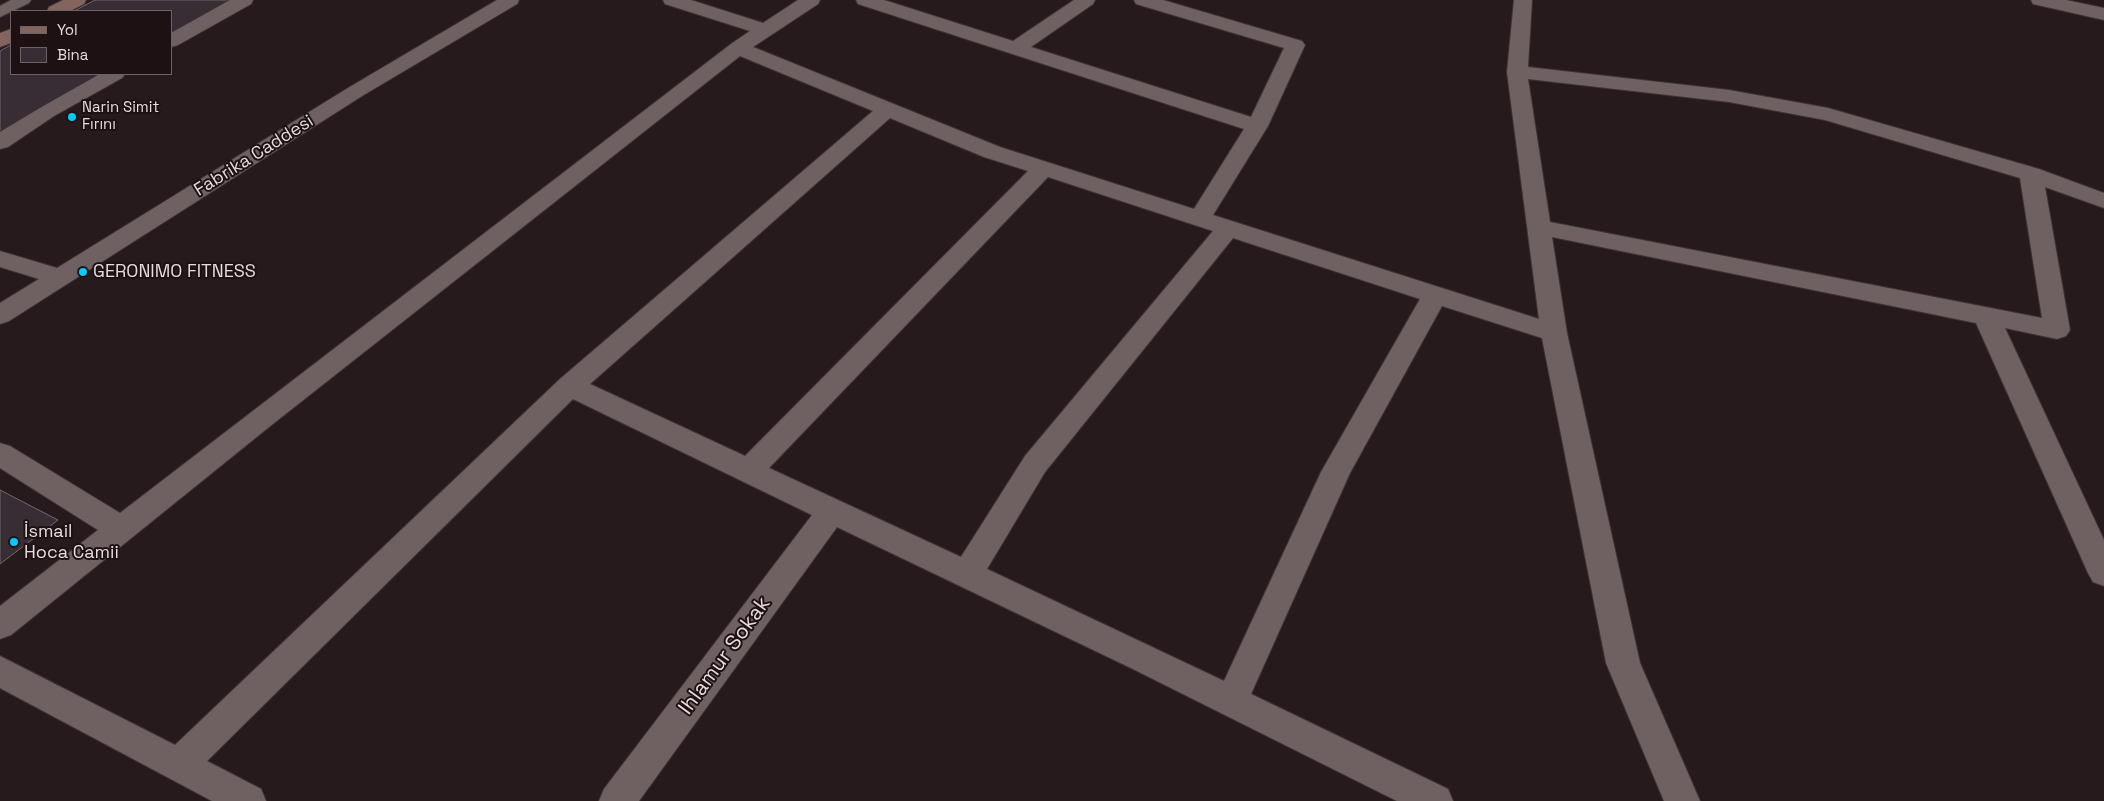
<!DOCTYPE html>
<meta charset="utf-8">
<style>
body{margin:0}
#map{position:relative;width:2104px;height:801px;overflow:hidden;background:#261a1c;font-family:"Space Grotesk",sans-serif}
canvas{display:block}
.legend{position:absolute;left:10px;top:10px;width:162px;height:65px;box-sizing:border-box;background:#1d1113;border:1px solid #6d6264;margin:0;padding:6px 9px;list-style:none;font-size:15px;color:#e5dcdd}
.legend li{display:flex;align-items:center;gap:10px;height:25px}
.legend b{width:25px;border:1px solid #6d6264}
</style>
<div id="map">
<canvas width="2104" height="801"></canvas>
<ul class="legend">
<li><b style="height:6px;background:#83645f"></b>Yol</li>
<li><b style="height:14px;background:#382d34"></b>Bina</li>
</ul>
</div>
<script>
const c = document.querySelector('canvas').getContext('2d');
c.lineJoin = 'round';
function paint(path, color) {
  c.fillStyle = color;
  c.fill(path, 'evenodd');
}
function poly(rows) {
  const path = new Path2D();
  for (const r of rows) {
    path.moveTo(r[0], r[1]);
    for (let i = 2; i < r.length; i += 2) path.lineTo(r[i], r[i + 1]);
  }
  return path;
}
function trace(path, color, width, dash) {
  c.strokeStyle = color;
  c.lineWidth = width;
  c.lineCap = dash ? 'butt' : 'round';
  c.setLineDash(dash || []);
  c.stroke(path);
}
function drawText(font, color, halo, rows, align = 'center') {
  c.font = font + ' "Space Grotesk",sans-serif';
  c.lineWidth = 4;
  c.setLineDash([]);
  c.textBaseline = 'middle';
  c.strokeStyle = halo;
  c.fillStyle = color;
  for (const [text, x, y, turn = 0] of rows) {
    c.save();
    c.translate(x, y);
    c.rotate((+turn || 0) * Math.PI / 180);
    c.textAlign = isNaN(turn) ? turn : align;
    if (halo) c.strokeText(text, 0, 0);
    c.fillText(text, 0, 0);
    c.restore();
  }
}
const building = poly([
 [95,0,230,0,171,34,171,11,74,11,95,0],
 [11,45,11,74,103,74,0,134,0,51,11,45],
 [0,490,58,520,0,564,0,490]
]);
paint(building, '#382d34');
trace(building, '#73676f', 1);
const lane = poly([
 [11,0,31,0,29,3,0,17,0,6,11,0]
]);
const street = poly([
 [230,0,253,0,251,4,178,45,171,47,171,33,230,0],
 [497,0,519,0,517,4,362,96,9,321,0,324,0,303,39,279,0,267,0,251,57,268,348,88,497,0],
 [663,0,691,0,763,23,798,0,820,0,818,4,753,47,1000,147,1194,209,1244,129,858,4,856,0,884,0,1013,41,1074,0,1095,0,1093,4,1031,47,1251,117,1284,48,1136,4,1134,0,1163,0,1302,41,1305,45,1268,126,1213,215,1539,319,1507,72,1514,0,1532,0,1528,67,1729,90,1828,108,2039,169,2104,193,2104,208,2045,187,2070,330,2066,336,2057,339,2005,328,2104,540,2104,586,2093,582,2088,573,1976,323,1552,237,1567,333,1640,663,1700,801,1664,801,1606,663,1542,338,1442,306,1350,473,1251,694,1448,789,1453,801,1397,801,1133,669,837,527,639,801,599,801,604,789,812,515,573,399,207,761,261,789,266,801,212,801,0,688,0,656,175,745,560,379,873,111,740,56,269,427,11,635,0,639,0,606,98,530,0,468,0,443,10,446,120,513,731,44,750,31,665,4,663,0],
 [1528,79,1729,102,1825,120,2020,178,2042,318,1550,222,1528,79],
 [890,118,984,157,1028,171,745,456,590,384,890,118],
 [1048,177,1213,231,1025,456,961,557,769,468,1048,177],
 [1233,238,1420,299,1321,472,1224,681,987,569,1045,472,1233,238],
 [2031,0,2066,0,2104,8,2104,20,2033,4,2031,0],
 [100,74,125,74,122,78,54,116,8,147,0,149,0,132,40,108,100,74]
]);
const secondary = poly([
 [63,0,86,0,84,4,70,11,47,11,49,7,63,0],
 [11,29,11,43,0,47,0,33,11,29]
]);
trace(lane, '#3e3436', 2);
trace(street, '#3e3436', 2);
trace(secondary, '#3e3436', 2);
paint(lane, '#6f6062');
paint(street, '#6f6062');
paint(secondary, '#83645f');
for (const [x, y, r, color] of [
 [72,117,5,"#02cbf9"],
 [83,272,5,"#02cbf9"],
 [14,542,5,"#02cbf9"]
]) {
  const dot = new Path2D();
  dot.arc(x, y, r, 0, 2 * Math.PI);
  c.fillStyle = color;
  c.fill(dot);
  trace(dot, '#1d1113', 2);
}
drawText('15px', '#e5dcdd', '#1d1113', [
 ["Narin Simit",82,108],
 ["Fırını",82,125]
], 'left');
drawText('18px', '#e5dcdd', '#1d1113', [
 ["Fabrika Caddesi",254,156,-32]
]);
drawText('18px', '#e5dcdd', '#1d1113', [
 ["GERONIMO FITNESS",93,272],
 ["İsmail",24,532],
 ["Hoca Camii",24,553]
], 'left');
drawText('21px', '#e5dcdd', '#1d1113', [
 ["Ihlamur Sokak",725,656,-54]
]);
</script>
